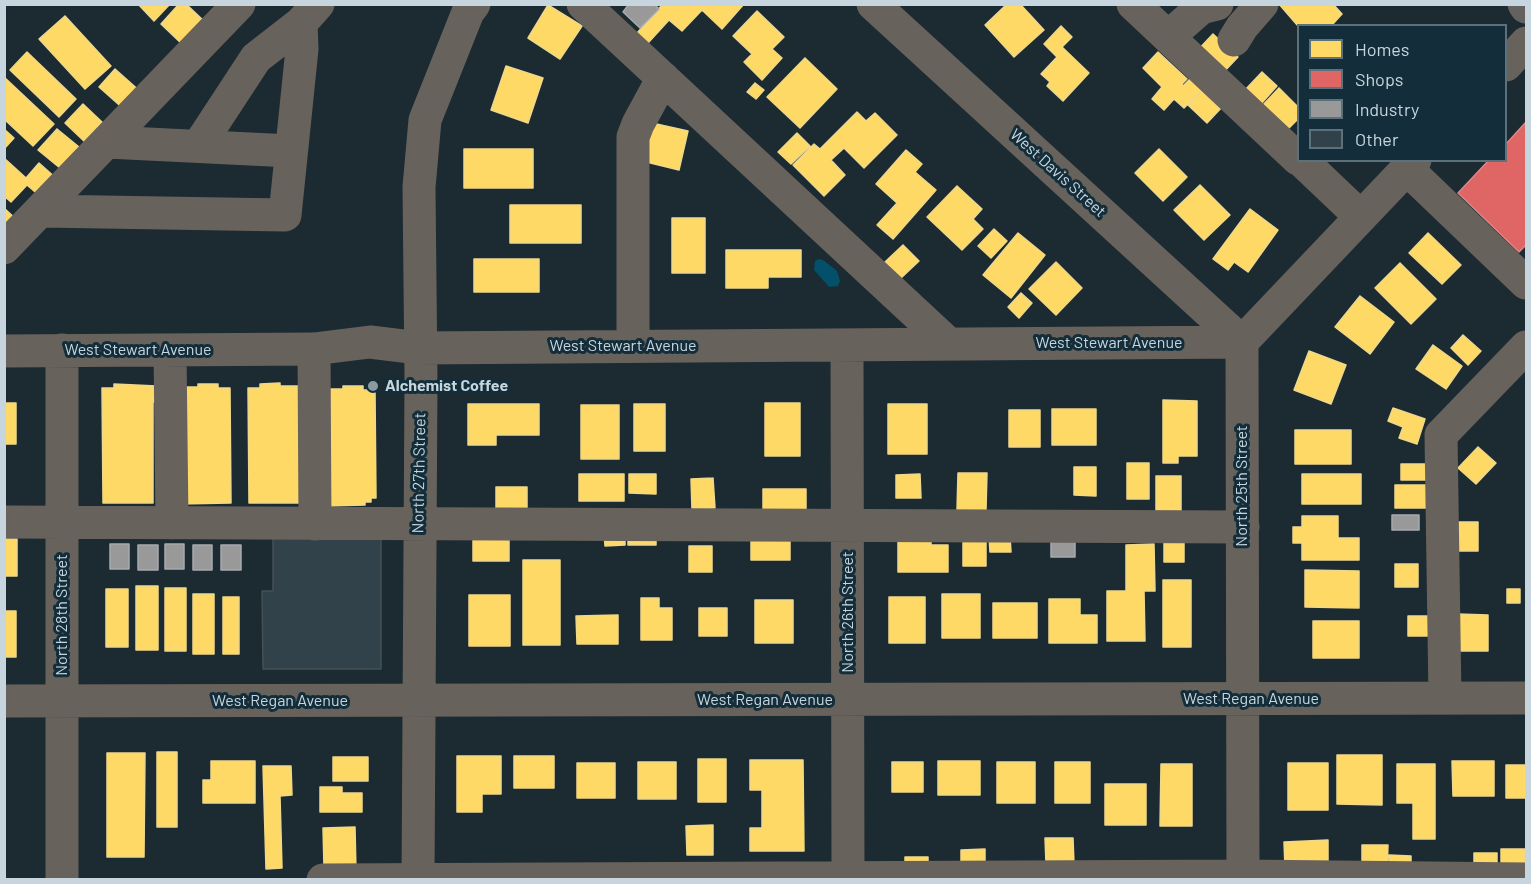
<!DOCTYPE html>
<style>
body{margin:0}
#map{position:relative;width:1531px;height:884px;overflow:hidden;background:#1c2a31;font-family:Barlow,sans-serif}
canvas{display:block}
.frame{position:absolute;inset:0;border:6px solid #c7d6de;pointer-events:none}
.legend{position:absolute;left:1297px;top:24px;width:210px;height:138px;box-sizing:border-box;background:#132e3a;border:2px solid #5b717c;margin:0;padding:8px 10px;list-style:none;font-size:18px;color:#c7d6de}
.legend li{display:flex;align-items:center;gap:12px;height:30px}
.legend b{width:30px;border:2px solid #5b717c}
</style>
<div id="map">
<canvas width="1531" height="884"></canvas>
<div class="frame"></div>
<ul class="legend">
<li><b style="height:16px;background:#ffd966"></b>Homes</li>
<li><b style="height:16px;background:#e06666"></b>Shops</li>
<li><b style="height:16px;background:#999"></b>Industry</li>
<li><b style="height:16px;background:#32424a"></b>Other</li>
</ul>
</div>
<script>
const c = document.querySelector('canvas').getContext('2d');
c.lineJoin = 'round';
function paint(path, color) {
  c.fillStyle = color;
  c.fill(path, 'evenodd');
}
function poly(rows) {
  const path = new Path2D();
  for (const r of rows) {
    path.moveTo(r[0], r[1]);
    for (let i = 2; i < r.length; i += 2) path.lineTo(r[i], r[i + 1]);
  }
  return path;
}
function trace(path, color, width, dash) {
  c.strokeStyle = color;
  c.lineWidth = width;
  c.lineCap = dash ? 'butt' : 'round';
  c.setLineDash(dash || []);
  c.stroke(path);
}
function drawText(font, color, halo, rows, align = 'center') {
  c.font = font + ' Barlow,sans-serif';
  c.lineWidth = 6;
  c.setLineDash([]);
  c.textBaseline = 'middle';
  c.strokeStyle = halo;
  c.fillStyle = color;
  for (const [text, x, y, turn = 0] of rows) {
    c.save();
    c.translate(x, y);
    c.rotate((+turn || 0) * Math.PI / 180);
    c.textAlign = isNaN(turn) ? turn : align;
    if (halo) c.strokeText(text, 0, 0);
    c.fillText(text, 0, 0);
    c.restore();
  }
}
paint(poly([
 [819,259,823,260,837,271,840,281,838,286,829,287,814,270,815,261]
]), '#03506b');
const homes = poly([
 [138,4,170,4,154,21,138,4],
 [179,4,186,4,205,22,183,45,161,24,179,4],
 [663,4,744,4,722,29,702,10,682,31,669,20,648,43,637,33,663,4],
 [1007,4,1020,4,1044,30,1014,57,985,25,1007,4],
 [1279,4,1333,4,1342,14,1331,26,1298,26,1279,4],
 [548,5,582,26,560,59,528,38,548,5],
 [757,11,784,37,772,49,782,58,762,80,744,62,752,54,733,36,757,11],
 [65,16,111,66,85,89,39,39,65,16],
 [1061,26,1072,37,1062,47,1089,73,1063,101,1047,86,1050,82,1041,74,1057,57,1044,44,1061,26],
 [1213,34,1238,57,1220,76,1195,53,1213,34],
 [27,52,76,99,59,117,10,70,27,52],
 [1158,52,1187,79,1182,84,1183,86,1190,79,1202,90,1184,108,1174,99,1164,110,1152,99,1162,87,1143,68,1158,52],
 [805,58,837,89,800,128,767,97,805,58],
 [506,66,543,78,528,123,491,110,506,66],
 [115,69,142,93,126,111,99,87,115,69],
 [1262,72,1277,86,1260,105,1244,91,1262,72],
 [4,77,54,124,33,146,4,119,4,77],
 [755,83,764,90,756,99,747,92,755,83],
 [1204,88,1223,106,1207,123,1188,105,1204,88],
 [1279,88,1298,107,1298,119,1285,132,1261,107,1279,88],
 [83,104,103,123,85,142,65,123,83,104],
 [857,112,866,121,875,113,897,135,864,168,844,148,831,160,845,175,824,196,793,165,814,144,820,149,857,112],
 [643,121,688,131,679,170,634,159,643,121],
 [4,129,14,138,4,149,4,129],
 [57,129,79,147,60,168,38,150,57,129],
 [797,133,810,146,791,164,778,152,797,133],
 [464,149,533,149,533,188,464,188,464,149],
 [1159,149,1187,177,1163,201,1135,173,1159,149],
 [906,150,922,164,915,172,936,190,893,239,877,225,897,203,876,184,906,150],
 [4,158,26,178,39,163,57,179,41,197,27,185,11,202,4,196,4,158],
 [1200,185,1230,215,1204,240,1174,210,1200,185],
 [957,186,982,209,973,219,983,229,962,250,927,217,957,186],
 [510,205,581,205,581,243,510,243,510,205],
 [4,208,18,221,4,235,4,208],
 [1250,209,1278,230,1248,272,1234,262,1228,270,1213,259,1250,209],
 [672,218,705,218,705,273,672,273,672,218],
 [994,229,1007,241,991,258,978,246,994,229],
 [1018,233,1045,255,1011,298,983,275,1018,233],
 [1428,233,1461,265,1442,284,1409,253,1428,233],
 [903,245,919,261,901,278,885,262,903,245],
 [726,250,801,250,801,277,768,277,768,288,726,288,726,250],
 [474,259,539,259,539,292,474,292,474,259],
 [1056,262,1082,288,1056,315,1029,289,1056,262],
 [1400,263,1436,299,1411,324,1375,288,1400,263],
 [1021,293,1032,303,1019,318,1008,307,1021,293],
 [1360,296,1394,322,1370,354,1335,327,1360,296],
 [1463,335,1481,351,1468,365,1451,348,1463,335],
 [1433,345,1462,366,1446,389,1416,369,1433,345],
 [1309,351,1346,365,1331,404,1294,390,1309,351],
 [280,383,280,386,304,386,300,503,249,503,248,388,260,388,260,384,280,383],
 [114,384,157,386,160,402,153,402,153,503,103,503,102,388,114,388,114,384],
 [198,384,218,384,218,388,230,388,231,503,180,504,175,387,198,387,198,384],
 [343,386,363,386,363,390,375,390,376,498,371,498,371,502,365,502,365,505,325,506,320,389,343,389,343,386],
 [1163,400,1197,401,1197,456,1178,456,1178,463,1163,463,1163,400],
 [4,403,16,403,16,444,4,444,4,403],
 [765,403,800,403,800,456,765,456,765,403],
 [468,404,539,404,539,435,496,435,496,445,468,445,468,404],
 [634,404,665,404,665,451,634,451,634,404],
 [888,404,927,404,927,454,888,454,888,404],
 [581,405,619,405,619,459,581,459,581,405],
 [1393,408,1425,419,1417,444,1399,438,1403,427,1388,421,1393,408],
 [1052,409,1096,409,1096,445,1052,445,1052,409],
 [1009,410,1040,410,1040,447,1009,447,1009,410],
 [1295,430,1351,430,1351,464,1295,464,1295,430],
 [1478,447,1496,463,1476,484,1458,468,1478,447],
 [1127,463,1149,463,1149,499,1127,499,1127,463],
 [1401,464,1427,464,1427,480,1401,480,1401,464],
 [1074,467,1096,467,1096,496,1074,495,1074,467],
 [958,473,987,473,986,510,957,510,958,473],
 [579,474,624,474,624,501,579,501,579,474],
 [629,474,656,474,656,494,629,493,629,474],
 [920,474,921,498,896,498,896,475,920,474],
 [1302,474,1361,474,1361,504,1302,504,1302,474],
 [1156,476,1181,476,1181,514,1156,514,1156,476],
 [713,478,715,508,692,509,691,479,713,478],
 [1395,485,1426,485,1426,508,1395,508,1395,485],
 [496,487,527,487,527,508,496,508,496,487],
 [763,489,806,489,806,510,763,510,763,489],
 [1302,516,1338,516,1338,538,1359,538,1359,560,1302,560,1302,543,1293,543,1293,527,1302,527,1302,516],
 [1455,522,1478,522,1478,551,1455,551,1455,522],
 [628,530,656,530,656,545,628,545,628,530],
 [604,531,625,531,625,545,605,546,604,531],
 [898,532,931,532,931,545,948,545,948,572,898,572,898,532],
 [751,533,790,533,790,560,751,560,751,533],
 [963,534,986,534,986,566,963,566,963,534],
 [1010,536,1011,552,990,552,989,537,1010,536],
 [473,537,509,537,509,561,473,561,473,537],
 [1164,537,1184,537,1184,562,1164,562,1164,537],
 [4,539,17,539,17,576,4,576,4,539],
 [1154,544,1155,591,1144,591,1145,641,1107,641,1107,591,1126,591,1126,545,1154,544],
 [689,546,712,546,712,572,689,572,689,546],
 [523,560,560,560,560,645,523,645,523,560],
 [1395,564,1418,564,1418,587,1395,587,1395,564],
 [1305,570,1359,571,1359,608,1305,607,1305,570],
 [1163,580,1191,580,1191,647,1163,647,1163,580],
 [136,586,158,586,158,650,136,650,136,586],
 [165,588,186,588,186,651,165,651,165,588],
 [106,589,128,589,128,647,106,647,106,589],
 [1507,589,1520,589,1520,603,1507,603,1507,589],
 [193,594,214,594,214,654,193,654,193,594],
 [942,594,980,594,980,638,942,638,942,594],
 [469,595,510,595,510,646,469,646,469,595],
 [223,597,239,597,239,654,223,654,223,597],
 [889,597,925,597,925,643,889,643,889,597],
 [641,598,659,598,659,608,672,608,672,640,641,640,641,598],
 [1049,599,1080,599,1080,615,1097,615,1097,643,1049,643,1049,599],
 [755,600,793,600,793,643,755,643,755,600],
 [993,603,1037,603,1037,638,993,638,993,603],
 [699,608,727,608,727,636,699,636,699,608],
 [4,611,16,611,16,657,4,657,4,611],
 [1458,614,1488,615,1488,651,1457,651,1458,614],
 [618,615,618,644,577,644,576,616,618,615],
 [1408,616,1432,616,1432,636,1408,636,1408,616],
 [1313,621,1359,621,1359,658,1313,658,1313,621],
 [157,752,177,752,177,827,157,827,157,752],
 [107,753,145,753,144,857,107,857,107,753],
 [1337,755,1382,755,1382,805,1337,804,1337,755],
 [457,756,501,756,501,794,482,794,482,812,457,812,457,756],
 [514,756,554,756,554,788,514,788,514,756],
 [333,757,368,757,368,781,333,781,333,757],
 [698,759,726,759,726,802,698,802,698,759],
 [750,760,803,760,804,851,750,851,750,828,762,828,762,790,750,790,750,760],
 [211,761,255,761,255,803,203,803,203,780,211,780,211,761],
 [938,761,980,761,980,795,938,795,938,761],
 [1452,761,1494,761,1494,796,1453,796,1452,761],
 [638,762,676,762,676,799,638,799,638,762],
 [892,762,923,762,923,792,892,792,892,762],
 [997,762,1035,762,1035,803,997,803,997,762],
 [1055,762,1090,762,1090,803,1055,803,1055,762],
 [577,763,615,763,615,798,577,798,577,763],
 [1288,763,1328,763,1328,810,1288,810,1288,763],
 [1161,764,1192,764,1192,826,1160,826,1161,764],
 [1397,764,1435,764,1435,839,1413,839,1413,803,1397,803,1397,764],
 [1506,765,1526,765,1526,798,1506,798,1506,765],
 [263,766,291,766,292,795,280,796,282,868,266,869,263,766],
 [1105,784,1146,784,1146,825,1105,825,1105,784],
 [320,787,342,787,342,793,362,793,362,812,320,812,320,787],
 [713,825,713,855,687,855,686,826,713,825],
 [355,827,356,871,324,868,323,828,355,827],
 [1045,838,1073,838,1074,864,1046,864,1045,838],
 [1328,840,1328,866,1285,868,1284,842,1328,840],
 [1362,845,1388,845,1387,870,1362,870,1362,845],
 [985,849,985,870,961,870,961,850,985,849],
 [1501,849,1525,849,1525,870,1501,870,1501,849],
 [1474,853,1497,853,1497,870,1474,870,1474,853],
 [1389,855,1411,856,1411,870,1389,870,1389,855],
 [905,857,928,857,928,872,905,872,905,857]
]);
paint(homes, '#ffd966');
trace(homes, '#eed88a', 1.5);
const shops = poly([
 [1526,122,1526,245,1519,252,1458,193,1489,160,1506,160,1506,144,1526,122]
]);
paint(shops, '#e06666');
trace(shops, '#d8888a', 1.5);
const industry = poly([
 [629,4,654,4,659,9,640,28,623,12,629,4],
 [1392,515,1419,515,1419,530,1392,530,1392,515],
 [1051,534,1075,534,1075,557,1051,557,1051,534],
 [110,544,129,544,129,569,110,569,110,544],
 [165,544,184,544,184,569,165,569,165,544],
 [138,545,158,545,158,570,138,570,138,545],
 [193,545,212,545,212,570,193,570,193,545],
 [221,545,241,545,241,570,221,570,221,545]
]);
paint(industry, '#999');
trace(industry, '#a7abae', 1.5);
const building = poly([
 [273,532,381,532,381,669,263,669,262,591,273,591,273,532]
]);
paint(building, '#32424a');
trace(building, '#445056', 1.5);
trace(poly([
 [583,4,949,344],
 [873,4,1242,342],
 [1133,4,1298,159],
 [1168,37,1201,8,1217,4],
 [1234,40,1242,27,1262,4],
 [1506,65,1526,43],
 [107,142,291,151],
 [199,145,256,58,301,23],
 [1301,160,1361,217],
 [1407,169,1526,283],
 [42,211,285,215,302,49,301,23,318,4],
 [4,248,239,4],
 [847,345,848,880],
 [633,346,633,137,638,124,663,78],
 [314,349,315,524],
 [170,350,172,523],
 [4,351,314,349,370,342,419,348,1242,342],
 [4,522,1243,527],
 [1445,698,1441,435,1526,347],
 [4,701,1526,698],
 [62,880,62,350],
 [323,880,1243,876,1526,879],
 [418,880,421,380,419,187,425,120,468,12,474,4],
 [1243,880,1242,342,1415,160]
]), '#68625c', 33);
trace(poly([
 [1524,4,1526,7]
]), '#64625e', 33);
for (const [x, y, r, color] of [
 [373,386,6,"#8b9aa1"]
]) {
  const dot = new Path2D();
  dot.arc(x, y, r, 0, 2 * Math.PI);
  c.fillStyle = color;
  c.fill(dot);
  trace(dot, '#132e3a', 2);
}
drawText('16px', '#c7d6de', '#132e3a', [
 ["West Davis Street",1058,173,42],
 ["West Stewart Avenue",1109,343],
 ["West Stewart Avenue",623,346],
 ["West Stewart Avenue",138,350],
 ["North 27th Street",419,473,-89],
 ["North 25th Street",1242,486,-90],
 ["North 26th Street",848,612,-90],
 ["North 28th Street",62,615,-90],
 ["West Regan Avenue",1251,699],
 ["West Regan Avenue",765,700],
 ["West Regan Avenue",280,701]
]);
drawText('bold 16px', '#c7d6de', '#132e3a', [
 ["Alchemist Coffee",385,386]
], 'left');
</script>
